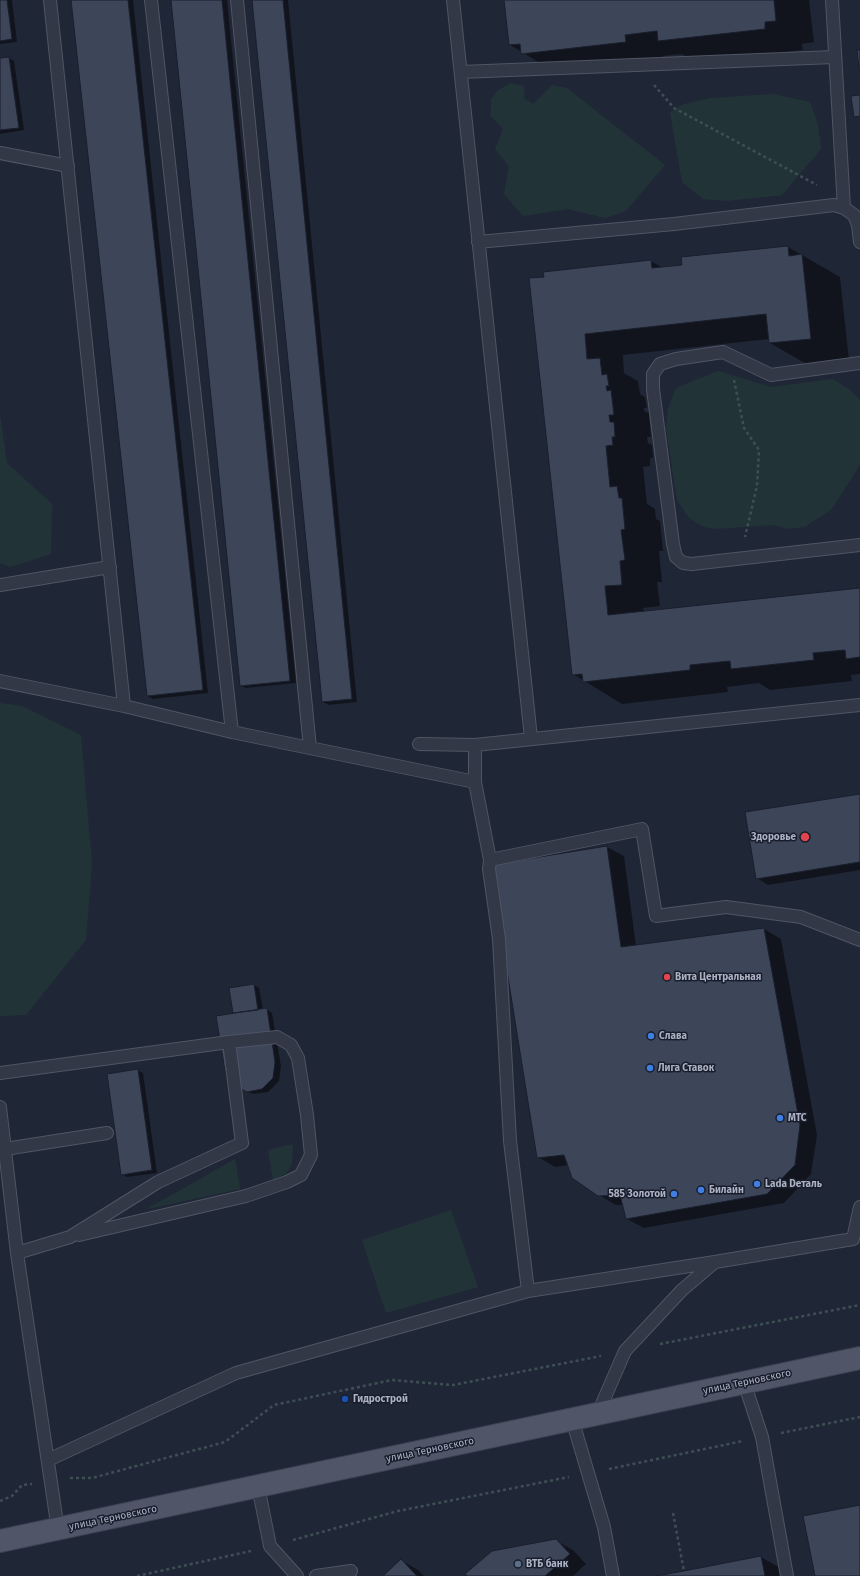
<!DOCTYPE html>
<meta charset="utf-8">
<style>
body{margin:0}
canvas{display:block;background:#1f2636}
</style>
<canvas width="860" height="1576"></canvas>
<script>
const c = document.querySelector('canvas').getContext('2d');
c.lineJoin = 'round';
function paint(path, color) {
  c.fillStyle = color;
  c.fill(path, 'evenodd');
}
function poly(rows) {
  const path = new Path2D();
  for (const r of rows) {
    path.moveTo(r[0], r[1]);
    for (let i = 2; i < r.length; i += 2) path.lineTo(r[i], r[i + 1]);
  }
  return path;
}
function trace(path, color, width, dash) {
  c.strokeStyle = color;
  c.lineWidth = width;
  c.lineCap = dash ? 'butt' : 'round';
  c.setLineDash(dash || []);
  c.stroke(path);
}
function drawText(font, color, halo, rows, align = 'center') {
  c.font = font + ' "Fira Sans",sans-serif';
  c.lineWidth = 3;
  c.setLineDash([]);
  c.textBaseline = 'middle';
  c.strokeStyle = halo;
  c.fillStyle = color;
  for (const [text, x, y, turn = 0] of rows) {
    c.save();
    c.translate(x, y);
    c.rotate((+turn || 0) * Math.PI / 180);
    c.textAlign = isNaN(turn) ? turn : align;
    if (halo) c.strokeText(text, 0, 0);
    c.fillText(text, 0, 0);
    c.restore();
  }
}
paint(poly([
 [510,83,524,86,524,98,533,104,552,85,567,88,665,165,626,211,605,218,568,209,523,216,504,194,509,166,495,149,503,129,491,116,491,100,497,91],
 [772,94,810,102,818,125,821,149,782,195,726,201,703,199,682,182,670,112,684,104,711,98],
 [718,371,771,387,833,379,850,390,860,400,860,465,831,510,804,527,788,529,773,525,715,529,702,526,689,518,677,500,666,429,668,409,676,388],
 [0,415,7,463,52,504,51,554,10,567,0,563],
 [0,703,22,706,81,735,92,863,86,940,26,1015,0,1016],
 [293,1144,292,1164,286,1174,273,1180,268,1150],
 [235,1159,240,1189,147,1209],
 [451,1210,478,1287,386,1313,362,1240]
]), '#223338');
paint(poly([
 [0,0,12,0,17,42,0,44],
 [72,0,133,0,208,693,153,699,148,696],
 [172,0,227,0,296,683,246,688,241,685],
 [253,0,288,0,357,702,329,705,323,702],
 [504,0,809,0,814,42,802,44,803,50,697,63,682,54,663,56,664,63,560,75,510,45],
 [9,58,14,61,24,130,0,134,0,59],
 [788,247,840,277,849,360,808,365,770,343,769,339,623,355,624,373,638,381,640,394,645,397,647,408,644,408,644,411,649,413,651,437,647,437,648,443,652,445,653,458,650,458,650,466,643,467,647,504,655,509,656,519,660,521,663,551,659,551,662,582,657,582,660,606,643,608,644,613,860,589,860,674,851,675,852,681,770,690,759,683,727,687,728,692,622,704,573,674,544,272,651,261,663,268,683,266,682,258],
 [860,795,860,870,768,885,757,878],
 [607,847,624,856,636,946,764,929,781,939,817,1135,811,1174,784,1203,644,1228,627,1219,623,1205,616,1205,599,1195,569,1165,555,1167,538,1157],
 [254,985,259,988,263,1010,266,1009,272,1013,281,1066,279,1081,268,1092,253,1094,239,1088,234,1014,230,989],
 [137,1070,143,1073,157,1173,127,1177,122,1174],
 [555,1540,573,1550,586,1564,573,1576,469,1576],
 [761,1557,789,1573,790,1576,661,1576],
 [401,1560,418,1570,424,1576,385,1576]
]), '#0007');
const building = poly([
 [0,0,7,0,12,39,0,41,0,0],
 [71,0,128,0,203,690,147,696,71,0],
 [171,0,222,0,290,681,240,686,171,0],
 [252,0,283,0,352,699,322,702,252,0],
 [504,0,774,0,776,21,765,22,765,29,658,41,657,31,625,35,626,42,521,54,520,44,509,45,504,0],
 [857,50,860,50,860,68,859,69,857,50],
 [9,57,19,128,0,130,0,58,9,57],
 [860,95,860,116,854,117,851,96,860,95],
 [788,246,789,256,802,254,811,339,769,343,766,314,585,334,587,359,600,358,602,375,607,374,609,386,606,386,607,391,611,390,614,415,609,415,610,422,614,422,615,437,612,437,613,445,606,446,610,487,617,486,619,498,622,498,625,529,621,530,625,560,620,561,622,585,605,586,608,615,860,588,860,657,846,659,845,650,813,653,814,660,731,669,730,661,690,665,690,670,583,682,582,674,572,675,529,278,544,277,543,272,651,260,652,268,682,265,681,257,788,246],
 [860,794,860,862,756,879,745,812,860,794],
 [607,846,621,947,764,928,800,1125,795,1165,767,1194,626,1219,620,1195,598,1196,572,1178,564,1155,537,1158,490,865,607,846],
 [254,984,258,1010,233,1013,229,988,254,984],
 [267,1008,275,1062,273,1078,262,1089,247,1092,233,1085,225,1071,216,1016,267,1008],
 [138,1069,152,1170,121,1175,107,1074,138,1069],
 [860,1505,860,1576,815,1576,803,1516,860,1505],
 [556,1539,570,1554,545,1576,467,1576,465,1574,492,1551,556,1539],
 [761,1556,765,1576,656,1576,684,1571,761,1556],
 [401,1559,417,1576,383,1576,401,1559]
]);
paint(building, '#3d4559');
trace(building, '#1a1f2d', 1);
const service = poly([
 [50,0,124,706],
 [151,0,232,732],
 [237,0,310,748],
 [453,0,531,738],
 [832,0,844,208],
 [461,72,834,57],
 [0,153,68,166],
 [478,242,674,224,834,205,844,208,854,215,858,225,860,242],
 [860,363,771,375,723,352,676,359,660,364,653,374,653,389,673,544,676,557,683,563,692,564,860,545],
 [0,585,110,567],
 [0,681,124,706,232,732,475,782,475,745,860,705],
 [419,744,475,745],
 [475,782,490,860,489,869,499,939,510,1141,528,1291,715,1262],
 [490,860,642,829,656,916,726,907,801,917,860,940],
 [0,1073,229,1042,242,1143,158,1182,70,1237,17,1253],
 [0,1107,17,1253,58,1530],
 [5,1149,107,1133],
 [79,1235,246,1196,287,1182,301,1175,311,1155,307,1115,298,1058,291,1045,277,1037,229,1042],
 [744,1382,762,1437,787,1576],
 [598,1413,625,1351,682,1290,715,1262,853,1239,860,1207],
 [572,1419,604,1527,613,1576],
 [48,1460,236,1373,528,1291],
 [258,1486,270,1546,297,1576],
 [316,1576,351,1571]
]);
const primary = poly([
 [0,1541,860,1358]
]);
trace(service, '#505565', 14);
trace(primary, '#3c4150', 24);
trace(poly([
 [654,85,674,108,817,185],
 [734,380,744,428,759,450,757,486,745,537],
 [660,1344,860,1305],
 [781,1433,860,1417],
 [609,1469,743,1441],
 [70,1478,92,1478,225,1442,274,1405,392,1380,453,1385,601,1356],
 [0,1501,12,1496,22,1485,32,1484],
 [673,1513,684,1571],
 [293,1540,398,1511,569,1477],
 [137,1576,251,1551]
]), '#3e4f54', 2.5, [3, 3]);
trace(service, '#323846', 12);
trace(primary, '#505667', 22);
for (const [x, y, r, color] of [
 [805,837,5,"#e0444e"],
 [667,977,4,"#e0444e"],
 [651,1036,4,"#3f7fe0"],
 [650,1068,4,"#3f7fe0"],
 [780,1118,4,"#3f7fe0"],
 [757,1184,4,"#3f7fe0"],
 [701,1190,4,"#3f7fe0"],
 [674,1194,4,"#3f7fe0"],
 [345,1399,4,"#1a4fb4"],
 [518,1564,4,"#5c6f8a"]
]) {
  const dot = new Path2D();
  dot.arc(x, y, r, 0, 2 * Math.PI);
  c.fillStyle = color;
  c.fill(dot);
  trace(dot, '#181d2b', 1.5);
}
drawText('bold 10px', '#acb2c4', '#181d2b', [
 ["Здоровье",796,837,"right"],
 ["Вита Центральная",675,977],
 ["Слава",659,1036],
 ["Лига Ставок",658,1068],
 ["МТС",788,1118],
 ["Lada Dеталь",765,1184],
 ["Билайн",709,1190],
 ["585 Золотой",666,1194,"right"],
 ["Гидрострой",353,1399],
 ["ВТБ банк",526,1564]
], 'left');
drawText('10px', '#acb2c4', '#181d2b', [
 ["улица Терновского",747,1382,-12],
 ["улица Терновского",430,1450,-12],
 ["улица Терновского",113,1518,-12]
]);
</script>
